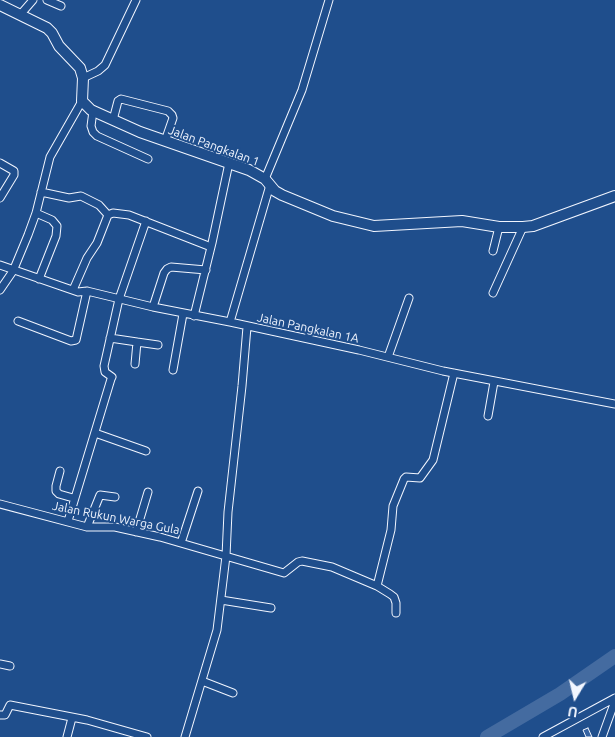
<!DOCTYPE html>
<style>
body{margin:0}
#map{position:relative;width:615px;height:737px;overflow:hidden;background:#1f4e8c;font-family:Ubuntu,sans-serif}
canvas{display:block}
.north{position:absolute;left:550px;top:672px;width:50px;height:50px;-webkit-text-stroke:4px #1f4e8c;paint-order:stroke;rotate:189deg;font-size:14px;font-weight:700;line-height:20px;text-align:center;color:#f2f6ff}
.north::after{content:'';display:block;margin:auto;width:18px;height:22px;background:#f2f6ff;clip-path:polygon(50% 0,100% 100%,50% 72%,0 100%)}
</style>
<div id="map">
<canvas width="615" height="737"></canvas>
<div class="north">U</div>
</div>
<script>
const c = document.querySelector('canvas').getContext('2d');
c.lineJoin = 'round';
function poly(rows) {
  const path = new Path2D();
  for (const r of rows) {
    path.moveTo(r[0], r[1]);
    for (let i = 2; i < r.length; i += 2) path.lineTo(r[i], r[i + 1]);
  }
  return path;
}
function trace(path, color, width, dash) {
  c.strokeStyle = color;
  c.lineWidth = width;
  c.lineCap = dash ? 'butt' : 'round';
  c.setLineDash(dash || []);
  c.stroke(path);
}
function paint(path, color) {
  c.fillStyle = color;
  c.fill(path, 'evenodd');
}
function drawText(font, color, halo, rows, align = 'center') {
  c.font = font + ' Ubuntu,sans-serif';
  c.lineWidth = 4;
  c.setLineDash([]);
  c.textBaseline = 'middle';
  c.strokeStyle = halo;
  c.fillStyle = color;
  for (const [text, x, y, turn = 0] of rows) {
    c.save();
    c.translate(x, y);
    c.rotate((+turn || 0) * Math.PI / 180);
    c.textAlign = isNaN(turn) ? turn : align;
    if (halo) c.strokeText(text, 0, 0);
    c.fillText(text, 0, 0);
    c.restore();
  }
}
trace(poly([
 [487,737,560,694,615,656]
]), '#446ba0', 14);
const building = poly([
 [588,728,592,737,586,737,583,730,588,728]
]);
paint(building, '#3563a3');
trace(building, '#f2f6ff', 1);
const street = poly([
 [47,0,61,6],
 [20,15,33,0],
 [83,78,98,71,105,65,136,0],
 [93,111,91,126,93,132,97,136,148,159],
 [113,120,118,101,121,99,168,111,172,115,173,118,165,141],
 [0,163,14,171,14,175,0,198],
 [265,179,302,90,329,0],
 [41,192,69,198,81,196,99,205,108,215,97,243,87,258,73,290],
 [36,213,52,220,57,226,56,236,39,279],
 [108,215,113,213,129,215,211,247],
 [493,251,499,227],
 [0,265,78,292,87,291,153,307,230,322,359,350,443,371,615,404],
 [0,290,13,271,28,235,36,213,50,157,82,101],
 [493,293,523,227],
 [153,307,164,273,167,269,171,267,206,270],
 [194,316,212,243,229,163],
 [18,321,71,341,76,340,87,291],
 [230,322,270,185],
 [110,338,137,342,135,364],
 [137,342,158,345],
 [388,357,409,298],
 [173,370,183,314],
 [488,416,494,382],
 [95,433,146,451],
 [60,471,56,486,56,491,59,494,73,498],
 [0,504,87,527,115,527,160,537,284,573,298,562,302,561,332,567,377,586,390,594,394,597,396,603,396,613],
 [68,521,111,379,112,377,105,372,104,366,119,299,146,221],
 [87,527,100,495,115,497],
 [136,532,148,492],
 [181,543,198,491],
 [377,586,391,530,393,506,404,479,406,477,420,478,433,460,454,373],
 [221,600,271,608],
 [0,664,10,666],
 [202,681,233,693],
 [0,715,5,715,10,705,87,720,147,737],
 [67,737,72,718],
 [185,737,217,630,226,556,228,512,242,386,247,327],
 [543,737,615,698],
 [602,737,615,701]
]);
const secondary = poly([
 [0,5,47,28,52,33,59,46,80,68,83,78,82,101,91,110,140,132,249,170,265,179,275,191,282,195,333,216,374,226,462,221,499,227,523,227,533,226,615,196]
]);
trace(street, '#f2f6ff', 9);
trace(secondary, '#f2f6ff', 12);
trace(street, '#1f4e8c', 7);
trace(secondary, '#1f4e8c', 10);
drawText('12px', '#f2f6ff', '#1f4e8c', [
 ["Jalan Pangkalan 1",214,146,20],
 ["Jalan Pangkalan 1A",308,328,12],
 ["Jalan Rukun Warga Gula",116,518,11]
]);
</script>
